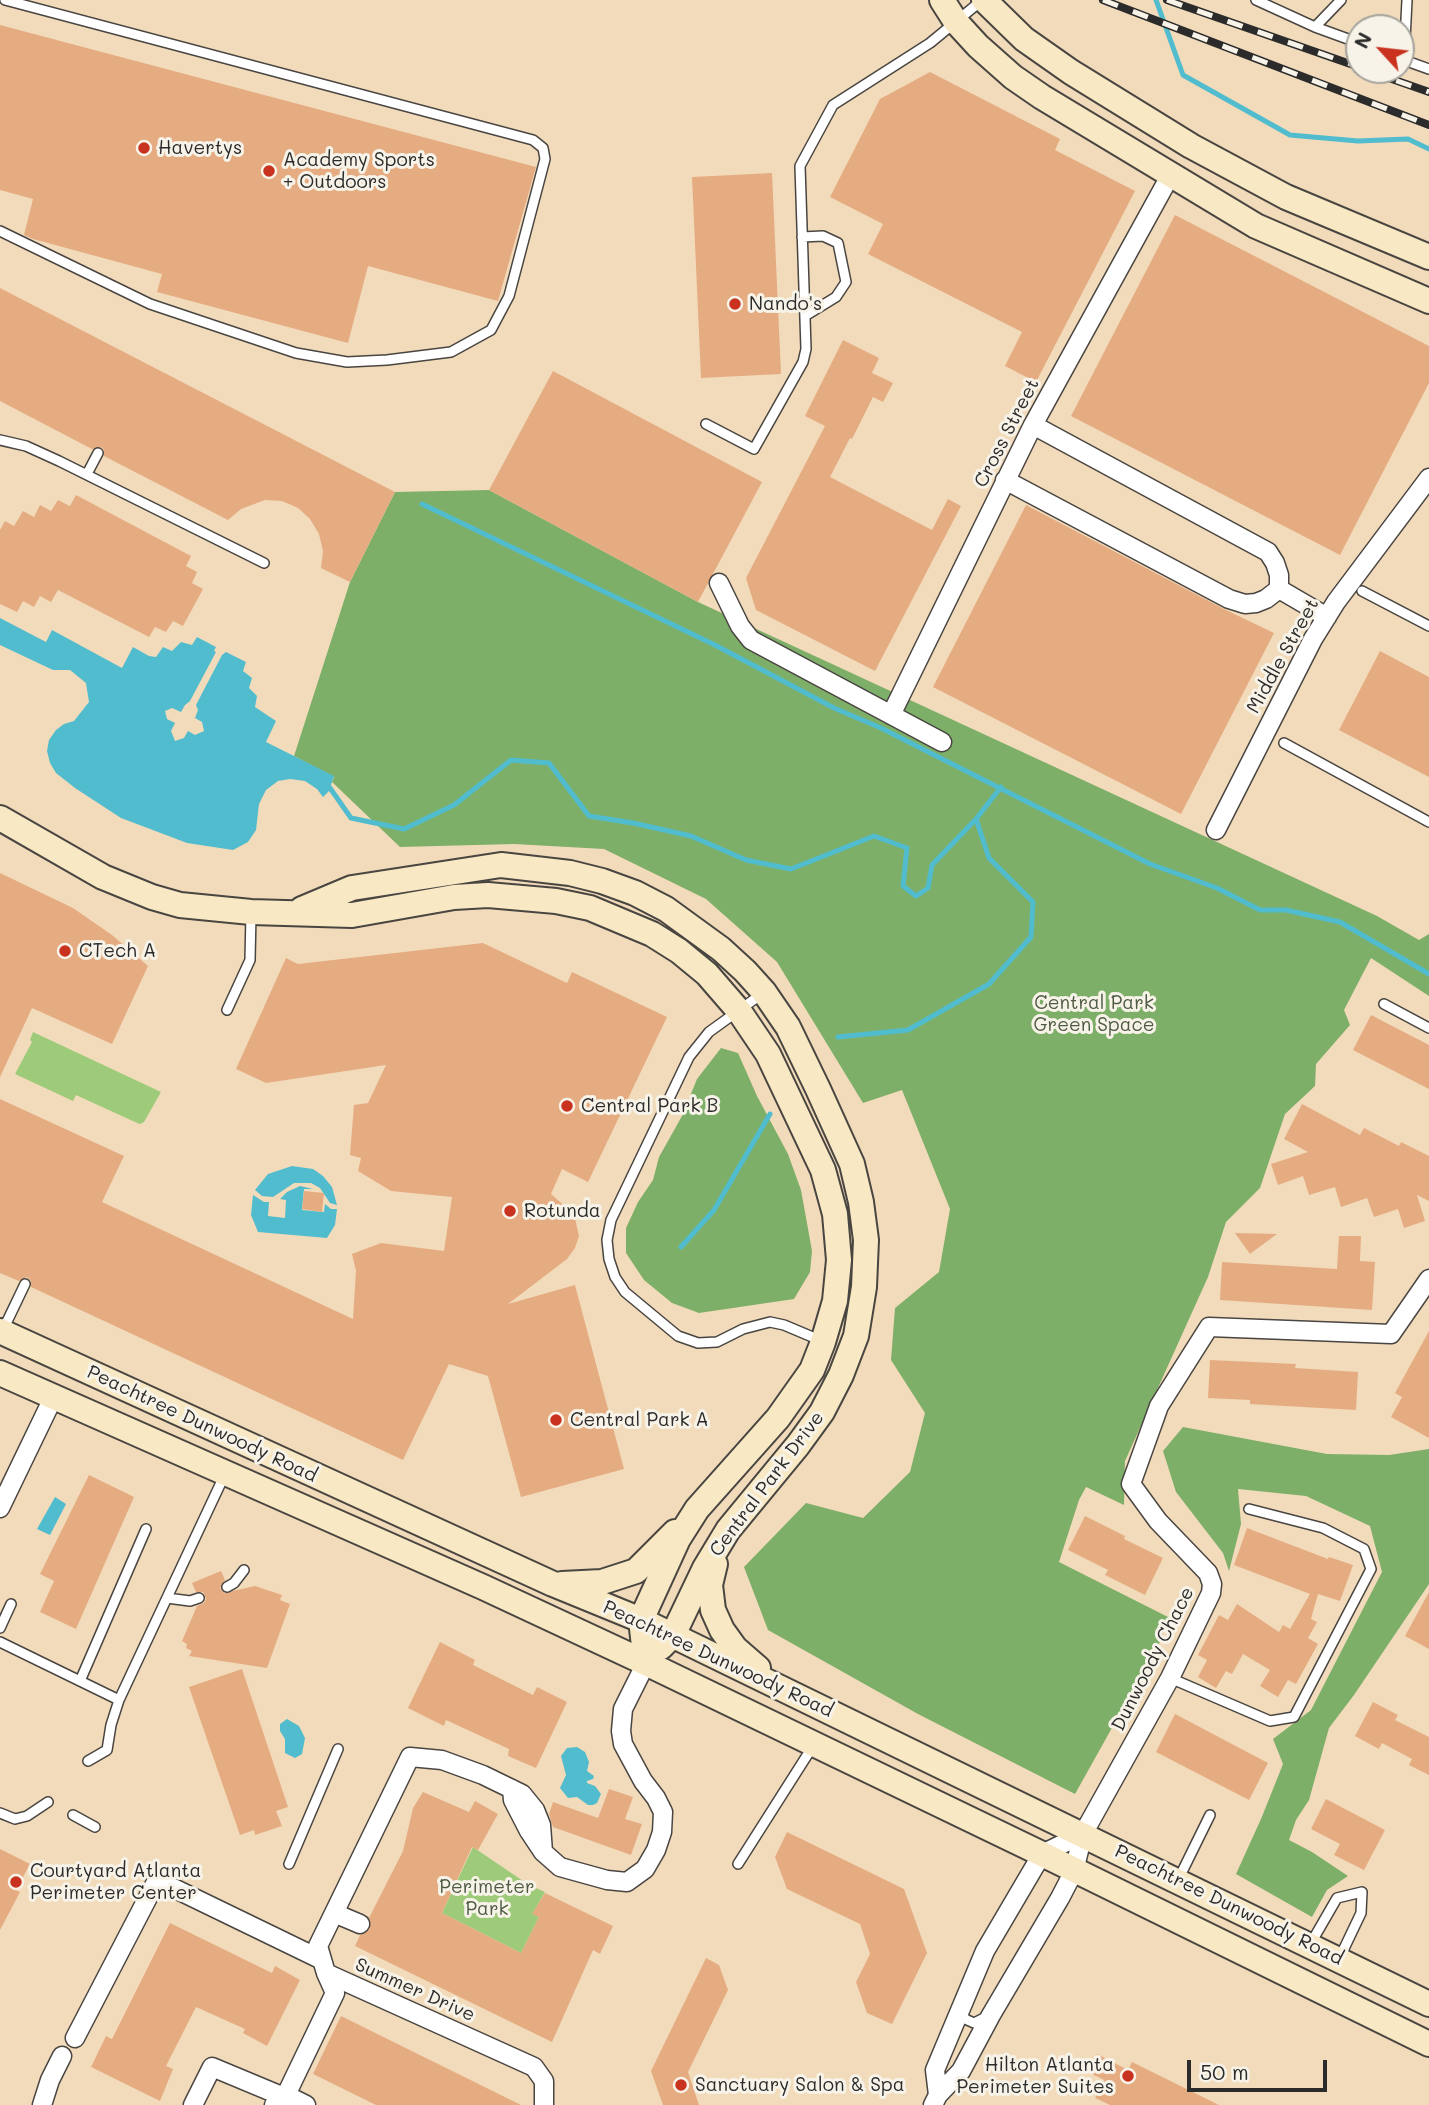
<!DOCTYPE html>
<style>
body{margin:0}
#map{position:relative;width:1429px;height:2105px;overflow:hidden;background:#f2dbbb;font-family:Mali,sans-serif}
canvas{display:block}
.north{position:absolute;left:1345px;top:14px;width:70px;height:70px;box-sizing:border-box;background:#f7f3e8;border:2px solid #a5a39c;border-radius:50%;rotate:297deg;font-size:19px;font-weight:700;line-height:28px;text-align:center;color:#2b2b2b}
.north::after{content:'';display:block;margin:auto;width:24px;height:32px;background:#c8321e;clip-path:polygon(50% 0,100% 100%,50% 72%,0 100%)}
.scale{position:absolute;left:1187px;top:2060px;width:140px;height:32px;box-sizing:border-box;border:4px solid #2b2b2b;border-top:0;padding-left:9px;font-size:21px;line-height:24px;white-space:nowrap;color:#2b2b2b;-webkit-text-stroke:5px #f7f3e8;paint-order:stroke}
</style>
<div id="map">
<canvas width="1429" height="2105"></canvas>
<div class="north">N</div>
<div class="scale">50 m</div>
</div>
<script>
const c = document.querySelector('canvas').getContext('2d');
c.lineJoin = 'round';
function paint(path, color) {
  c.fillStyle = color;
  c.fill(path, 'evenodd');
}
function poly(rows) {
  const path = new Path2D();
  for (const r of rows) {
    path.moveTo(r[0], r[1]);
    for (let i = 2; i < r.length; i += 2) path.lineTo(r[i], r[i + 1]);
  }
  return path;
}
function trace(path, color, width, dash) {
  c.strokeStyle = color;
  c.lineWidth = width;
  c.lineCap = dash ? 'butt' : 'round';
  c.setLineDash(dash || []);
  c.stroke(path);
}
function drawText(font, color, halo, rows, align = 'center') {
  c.font = font + ' Mali,sans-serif';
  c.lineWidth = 6;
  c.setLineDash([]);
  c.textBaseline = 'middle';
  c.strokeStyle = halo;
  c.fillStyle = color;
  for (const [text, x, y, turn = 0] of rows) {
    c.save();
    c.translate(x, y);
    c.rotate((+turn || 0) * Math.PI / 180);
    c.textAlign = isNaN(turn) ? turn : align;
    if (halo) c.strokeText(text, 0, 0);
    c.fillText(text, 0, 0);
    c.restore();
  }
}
paint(poly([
 [33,1032,161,1092,144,1122,140,1124,135,1122,76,1095,73,1101,15,1074,32,1042,30,1040],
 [473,1847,529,1885,545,1892,533,1913,539,1917,521,1953,442,1913]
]), '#9ecb79');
paint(poly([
 [489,490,698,602,1377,916,1419,940,1429,934,1429,996,1371,958,1344,1010,1350,1025,1316,1064,1315,1086,1285,1114,1260,1188,1226,1222,1208,1277,1125,1461,1124,1505,1086,1487,1079,1500,1059,1562,1168,1617,1160,1642,1075,1794,918,1714,768,1630,744,1567,806,1503,863,1518,910,1472,925,1413,891,1360,895,1308,939,1272,950,1209,902,1090,863,1103,777,962,706,899,604,849,514,844,400,847,332,782,334,777,294,756,350,582,395,492],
 [721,1048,738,1053,757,1096,788,1154,801,1190,812,1251,810,1272,794,1299,699,1313,672,1303,644,1280,626,1253,626,1228,638,1202,653,1180,659,1157,682,1116,697,1079],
 [1183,1427,1327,1454,1389,1455,1429,1449,1429,1584,1354,1695,1329,1728,1309,1800,1296,1820,1289,1840,1312,1852,1348,1876,1327,1890,1312,1917,1236,1874,1261,1819,1283,1764,1273,1739,1311,1710,1382,1572,1370,1526,1306,1496,1238,1489,1241,1524,1229,1571,1223,1553,1176,1492,1163,1451]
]), '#7eaf69');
paint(poly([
 [0,618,46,642,52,630,122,668,133,647,149,656,156,657,163,647,172,651,181,642,192,645,197,637,216,647,214,651,216,652,190,701,185,705,181,712,172,708,165,711,167,719,175,723,171,731,175,741,184,738,188,731,195,735,204,731,202,722,195,718,198,710,196,705,222,655,226,652,246,662,243,671,252,678,249,688,257,696,255,707,276,721,266,742,334,776,329,791,323,797,317,789,305,781,290,779,278,781,266,790,259,804,256,830,248,842,233,850,187,843,121,818,75,788,56,773,50,763,47,751,49,740,56,730,64,724,74,721,89,702,86,683,70,670,53,670,0,645],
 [292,1166,313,1169,323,1176,332,1187,337,1205,330,1203,320,1188,311,1183,294,1183,273,1197,262,1196,255,1190,268,1174],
 [300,1186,313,1189,304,1189,302,1210,324,1212,325,1204,331,1209,337,1209,335,1225,327,1238,258,1232,251,1215,253,1195,264,1202,269,1202,268,1216,285,1218,286,1200,280,1199,287,1192],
 [55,1497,66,1504,50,1535,37,1529],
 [287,1719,299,1726,305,1738,302,1754,295,1758,285,1753,285,1739,280,1731,280,1724],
 [577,1747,585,1752,589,1762,587,1771,594,1776,593,1779,587,1781,587,1783,595,1786,601,1794,597,1803,593,1805,588,1805,577,1797,568,1798,560,1788,566,1775,561,1756,567,1748]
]), '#51bccd');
trace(poly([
 [1156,0,1183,75,1290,135,1358,141,1408,139,1429,149],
 [422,504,715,645,834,708,881,728,1150,864,1217,888,1260,910,1286,910,1340,922,1429,974],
 [330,788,351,818,404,829,454,805,511,760,549,763,589,816,633,823,691,836,746,860,791,869,874,836,907,848,903,886,916,896,928,888,932,865,976,819],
 [838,1037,908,1030,989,984,1031,937,1033,902,989,858,976,819,1001,787],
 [681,1247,714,1210,770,1114]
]), '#51bccd', 5);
paint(poly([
 [0,25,536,167,498,301,368,266,348,343,157,292,162,274,33,239,24,235,33,199,0,190],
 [930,72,1060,139,1055,150,1135,191,1036,382,1005,366,1022,332,868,254,883,224,830,197,880,99],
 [772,173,781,374,701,378,692,177],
 [1175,215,1429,346,1429,383,1340,555,1071,416],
 [0,288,395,492,350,582,321,568,323,551,319,534,310,519,298,508,282,501,265,500,241,509,228,520,104,456,104,450,101,447,92,449,0,401],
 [843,340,879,358,872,373,893,383,883,402,873,397,852,439,850,438,830,477,932,530,948,499,961,506,875,671,756,610,746,578,825,426,805,416],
 [553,371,762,482,698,602,489,490],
 [76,495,191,556,186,566,197,572,192,583,203,589,183,626,173,621,166,632,155,627,149,637,58,590,51,602,40,596,34,607,23,601,17,612,0,604,0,530,5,521,14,526,23,511,34,517,40,505,51,511,58,500,70,506],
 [1026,505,1224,609,1274,633,1181,814,933,687],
 [1380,651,1429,677,1429,777,1339,730],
 [0,873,73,908,112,935,148,966,112,1044,32,1008,0,1077],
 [483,943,567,983,572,972,667,1017,588,1182,562,1169,551,1194,574,1214,579,1236,575,1248,567,1259,508,1304,575,1285,624,1469,521,1497,488,1376,449,1364,403,1460,31,1287,31,1281,27,1277,19,1281,0,1273,0,1099,124,1156,102,1202,353,1319,356,1271,352,1254,381,1243,444,1251,452,1197,391,1191,358,1171,361,1158,350,1155,354,1105,368,1103,386,1065,266,1083,236,1069,286,958,298,964],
 [1371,1015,1429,1045,1429,1089,1353,1050],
 [1302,1104,1360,1135,1364,1128,1399,1146,1401,1142,1429,1156,1429,1201,1417,1195,1425,1221,1404,1228,1398,1209,1374,1217,1367,1198,1341,1207,1335,1187,1309,1195,1303,1176,1278,1185,1271,1164,1308,1152,1284,1139],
 [304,1191,324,1193,322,1212,302,1209],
 [1235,1233,1277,1234,1250,1254],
 [1339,1236,1361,1236,1360,1261,1375,1262,1372,1310,1220,1300,1222,1262,1337,1269],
 [1429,1331,1429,1438,1391,1417,1402,1397,1395,1393],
 [1210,1360,1296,1364,1295,1368,1358,1372,1356,1410,1250,1404,1250,1400,1208,1398],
 [89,1475,134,1497,76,1629,40,1612,54,1581,40,1574],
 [1085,1516,1125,1536,1124,1539,1163,1558,1145,1595,1105,1575,1108,1570,1068,1550],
 [1247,1528,1328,1559,1329,1557,1353,1565,1340,1601,1318,1594,1311,1619,1317,1622,1308,1638,1318,1644,1296,1684,1288,1680,1278,1697,1260,1686,1270,1670,1243,1654,1232,1674,1226,1671,1216,1688,1198,1677,1207,1660,1198,1655,1219,1615,1228,1620,1237,1604,1279,1632,1283,1625,1290,1629,1310,1594,1234,1565],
 [221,1571,225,1580,220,1588,224,1593,255,1586,282,1595,280,1600,290,1604,267,1668,189,1656,192,1651,186,1648,187,1644,182,1641,197,1606,204,1603,206,1599,203,1592,196,1592,192,1583],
 [1429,1592,1429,1649,1405,1636],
 [440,1642,475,1660,473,1665,533,1695,537,1687,567,1702,536,1768,508,1756,509,1749,446,1720,444,1726,408,1708],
 [242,1669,288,1807,276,1811,282,1826,255,1835,254,1830,240,1835,189,1687],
 [1373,1702,1398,1715,1395,1720,1429,1737,1429,1775,1409,1765,1412,1759,1382,1743,1379,1749,1355,1736],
 [1175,1714,1268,1763,1249,1800,1156,1752],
 [609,1789,633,1797,625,1819,642,1824,631,1855,553,1827,549,1814,553,1802,598,1818],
 [423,1792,469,1812,475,1801,498,1814,478,1850,472,1847,442,1913,521,1953,539,1917,532,1914,545,1893,613,1926,600,1954,593,1950,552,2042,355,1946,360,1935,370,1929,369,1918,403,1851,413,1808],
 [1326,1799,1385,1830,1364,1870,1334,1855,1340,1844,1311,1829],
 [787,1832,904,1889,927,1953,892,2024,867,2013,856,1982,870,1954,860,1924,787,1889,775,1857],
 [0,1849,30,1864,16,1890,20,1892,0,1930],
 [170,1923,272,1973,275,1966,300,1980,267,2046,243,2033,245,2029,196,2007,166,2066,173,2069,160,2101,91,2067,106,2036,112,2039],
 [706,1958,719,1965,728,1990,688,2072,699,2105,663,2105,651,2071],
 [341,2016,521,2105,376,2105,313,2074],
 [1097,2054,1128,2070,1132,2062,1219,2105,1110,2105,1095,2098,1104,2080,1088,2072]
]), '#e5ac82');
const lane = poly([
 [1256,0,1315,27,1359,43],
 [1315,27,1341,0],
 [1401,59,1429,69],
 [1404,60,1407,0],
 [0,231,150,304,296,353,347,362,387,360,451,352,491,330,509,296,545,159,543,148,533,140,5,0],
 [802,237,823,236,838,243,846,282,836,297,805,316],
 [706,424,754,449,803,362,806,349,800,166,833,105,930,43,981,1],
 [0,440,26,446,59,461,264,563],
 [87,474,98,453],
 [1362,591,1429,626],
 [1284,743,1429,822],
 [763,993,709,1032,689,1057,611,1220,607,1240,609,1259,615,1277,625,1292,678,1336,698,1343,717,1342,743,1329,770,1322,784,1325,822,1341],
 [1384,1004,1429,1028],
 [227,1010,250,960,251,914],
 [3,1330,25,1284],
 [227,1587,234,1583,244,1570],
 [167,1598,190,1601,199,1598],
 [0,1628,11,1604],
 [0,1642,119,1700],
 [1170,1678,1270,1721,1294,1717,1371,1569,1364,1549,1323,1528,1249,1509],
 [80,1681,146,1529],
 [88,1761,107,1750,111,1725,119,1700,225,1474],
 [0,1813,15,1819,27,1816,48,1802],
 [73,1815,95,1827],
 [289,1864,338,1749],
 [738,1864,813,1746],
 [1179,1878,1210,1815],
 [1311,1943,1337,1898,1362,1892,1361,1913,1340,1957],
 [962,2011,965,2019,974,2023,986,2017]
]);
const street = poly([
 [1033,425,1268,552,1275,563,1279,575,1279,589],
 [1005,480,1229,599,1245,604,1256,603,1266,599,1279,589],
 [719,583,740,626,751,640,942,742],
 [1279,589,1327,617],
 [891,715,1033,425,1170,176],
 [1216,830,1313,639,1336,602,1429,478],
 [0,1508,54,1396],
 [512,1789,513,1800,529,1831,543,1852,560,1867,607,1880,627,1882,645,1869,656,1850,662,1832,663,1812,656,1798,643,1781,623,1744,621,1731,623,1709,646,1663],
 [334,1913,360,1924],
 [326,1973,534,2067,544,2081,544,2105],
 [75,2038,157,1880,322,1960],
 [286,2095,306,2105],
 [938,2095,935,2070,985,1951,1042,1854,1083,1834],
 [42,2105,50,2080,62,2056],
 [193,2105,212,2067,284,2097],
 [274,2105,286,2095,335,1993,326,1973,318,1946,410,1757,442,1760,483,1775,522,1794,535,1810,541,1825,543,1852],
 [933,2105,938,2095,961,2071,991,2015,1060,1898,1074,1871,1083,1834,1170,1678,1211,1593,1212,1584,1208,1573,1158,1521,1131,1484,1159,1406,1209,1327,1391,1334,1429,1279]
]);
const secondary = poly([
 [942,0,956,22,978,46,1013,77,1042,97,1256,226,1429,301],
 [984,0,1024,39,1071,72,1191,146,1286,197,1429,257],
 [0,818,103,877,152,897,180,905,251,912,352,915,454,897,488,895,556,901,590,908,652,934,679,951,707,974,739,1011,768,1054,823,1170,835,1214,839,1260,835,1301,823,1342,812,1370,778,1418,697,1509,678,1539,641,1620,646,1663],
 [302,909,352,888,501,865,570,873,602,881,635,893,666,909,721,949,745,971,764,992,788,1027,818,1089,852,1164,861,1202,866,1240,864,1287,856,1336,841,1375,822,1412,798,1445,728,1530,705,1568,673,1635,661,1647],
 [0,1331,553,1584,641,1620,1429,2004],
 [0,1373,483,1587,646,1663,1042,1854,1429,2044],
 [715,1564,710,1585,713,1610,722,1630,735,1648,758,1668],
 [562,1584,602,1582,636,1571,675,1532]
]);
trace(lane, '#494541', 12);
trace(street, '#494541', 21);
trace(secondary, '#494541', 28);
trace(lane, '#fff', 9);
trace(street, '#fff', 18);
trace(secondary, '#f8e8c3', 24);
const rail = poly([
 [1103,0,1429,125],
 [1167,0,1359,67],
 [1366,70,1429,92]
]);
trace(rail, '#2b2b2b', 8);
trace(rail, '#f7f3e8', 5, [16]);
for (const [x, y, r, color] of [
 [144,148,7,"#c8321e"],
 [269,171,7,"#c8321e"],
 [735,304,7,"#c8321e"],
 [65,951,7,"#c8321e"],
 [567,1106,7,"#c8321e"],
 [510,1211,7,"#c8321e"],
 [556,1420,7,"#c8321e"],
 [16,1882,7,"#c8321e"],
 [1128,2076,7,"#c8321e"],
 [681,2085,7,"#c8321e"]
]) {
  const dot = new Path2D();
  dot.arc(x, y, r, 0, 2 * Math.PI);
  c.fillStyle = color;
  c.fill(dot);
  trace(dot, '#f7f3e8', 2.5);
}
drawText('19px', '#2b2b2b', '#f7f3e8', [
 ["Havertys",158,148],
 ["Academy Sports",283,160],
 ["+ Outdoors",283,182],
 ["Nando's",749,304],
 ["CTech A",79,951],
 ["Central Park B",581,1106],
 ["Rotunda",524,1211],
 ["Central Park A",570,1420],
 ["Courtyard Atlanta",30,1871],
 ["Perimeter Center",30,1893],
 ["Hilton Atlanta",1114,2065,"right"],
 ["Perimeter Suites",1114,2087,"right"],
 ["Sanctuary Salon & Spa",695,2085]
], 'left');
drawText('19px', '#2b2b2b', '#f7f3e8', [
 ["Cross Street",1007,433,-63],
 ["Middle Street",1283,656,-61],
 ["Peachtree Dunwoody Road",202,1424,25],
 ["Central Park Drive",767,1484,-53],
 ["Peachtree Dunwoody Road",718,1659,25],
 ["Dunwoody Chace",1153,1659,-63],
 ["Peachtree Dunwoody Road",1229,1905,26],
 ["Summer Drive",415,1990,24]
]);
drawText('19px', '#4e5b42', '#f7f3e8', [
 ["Central Park",1094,1003],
 ["Green Space",1094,1025],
 ["Perimeter",487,1887],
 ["Park",487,1909]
]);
</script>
